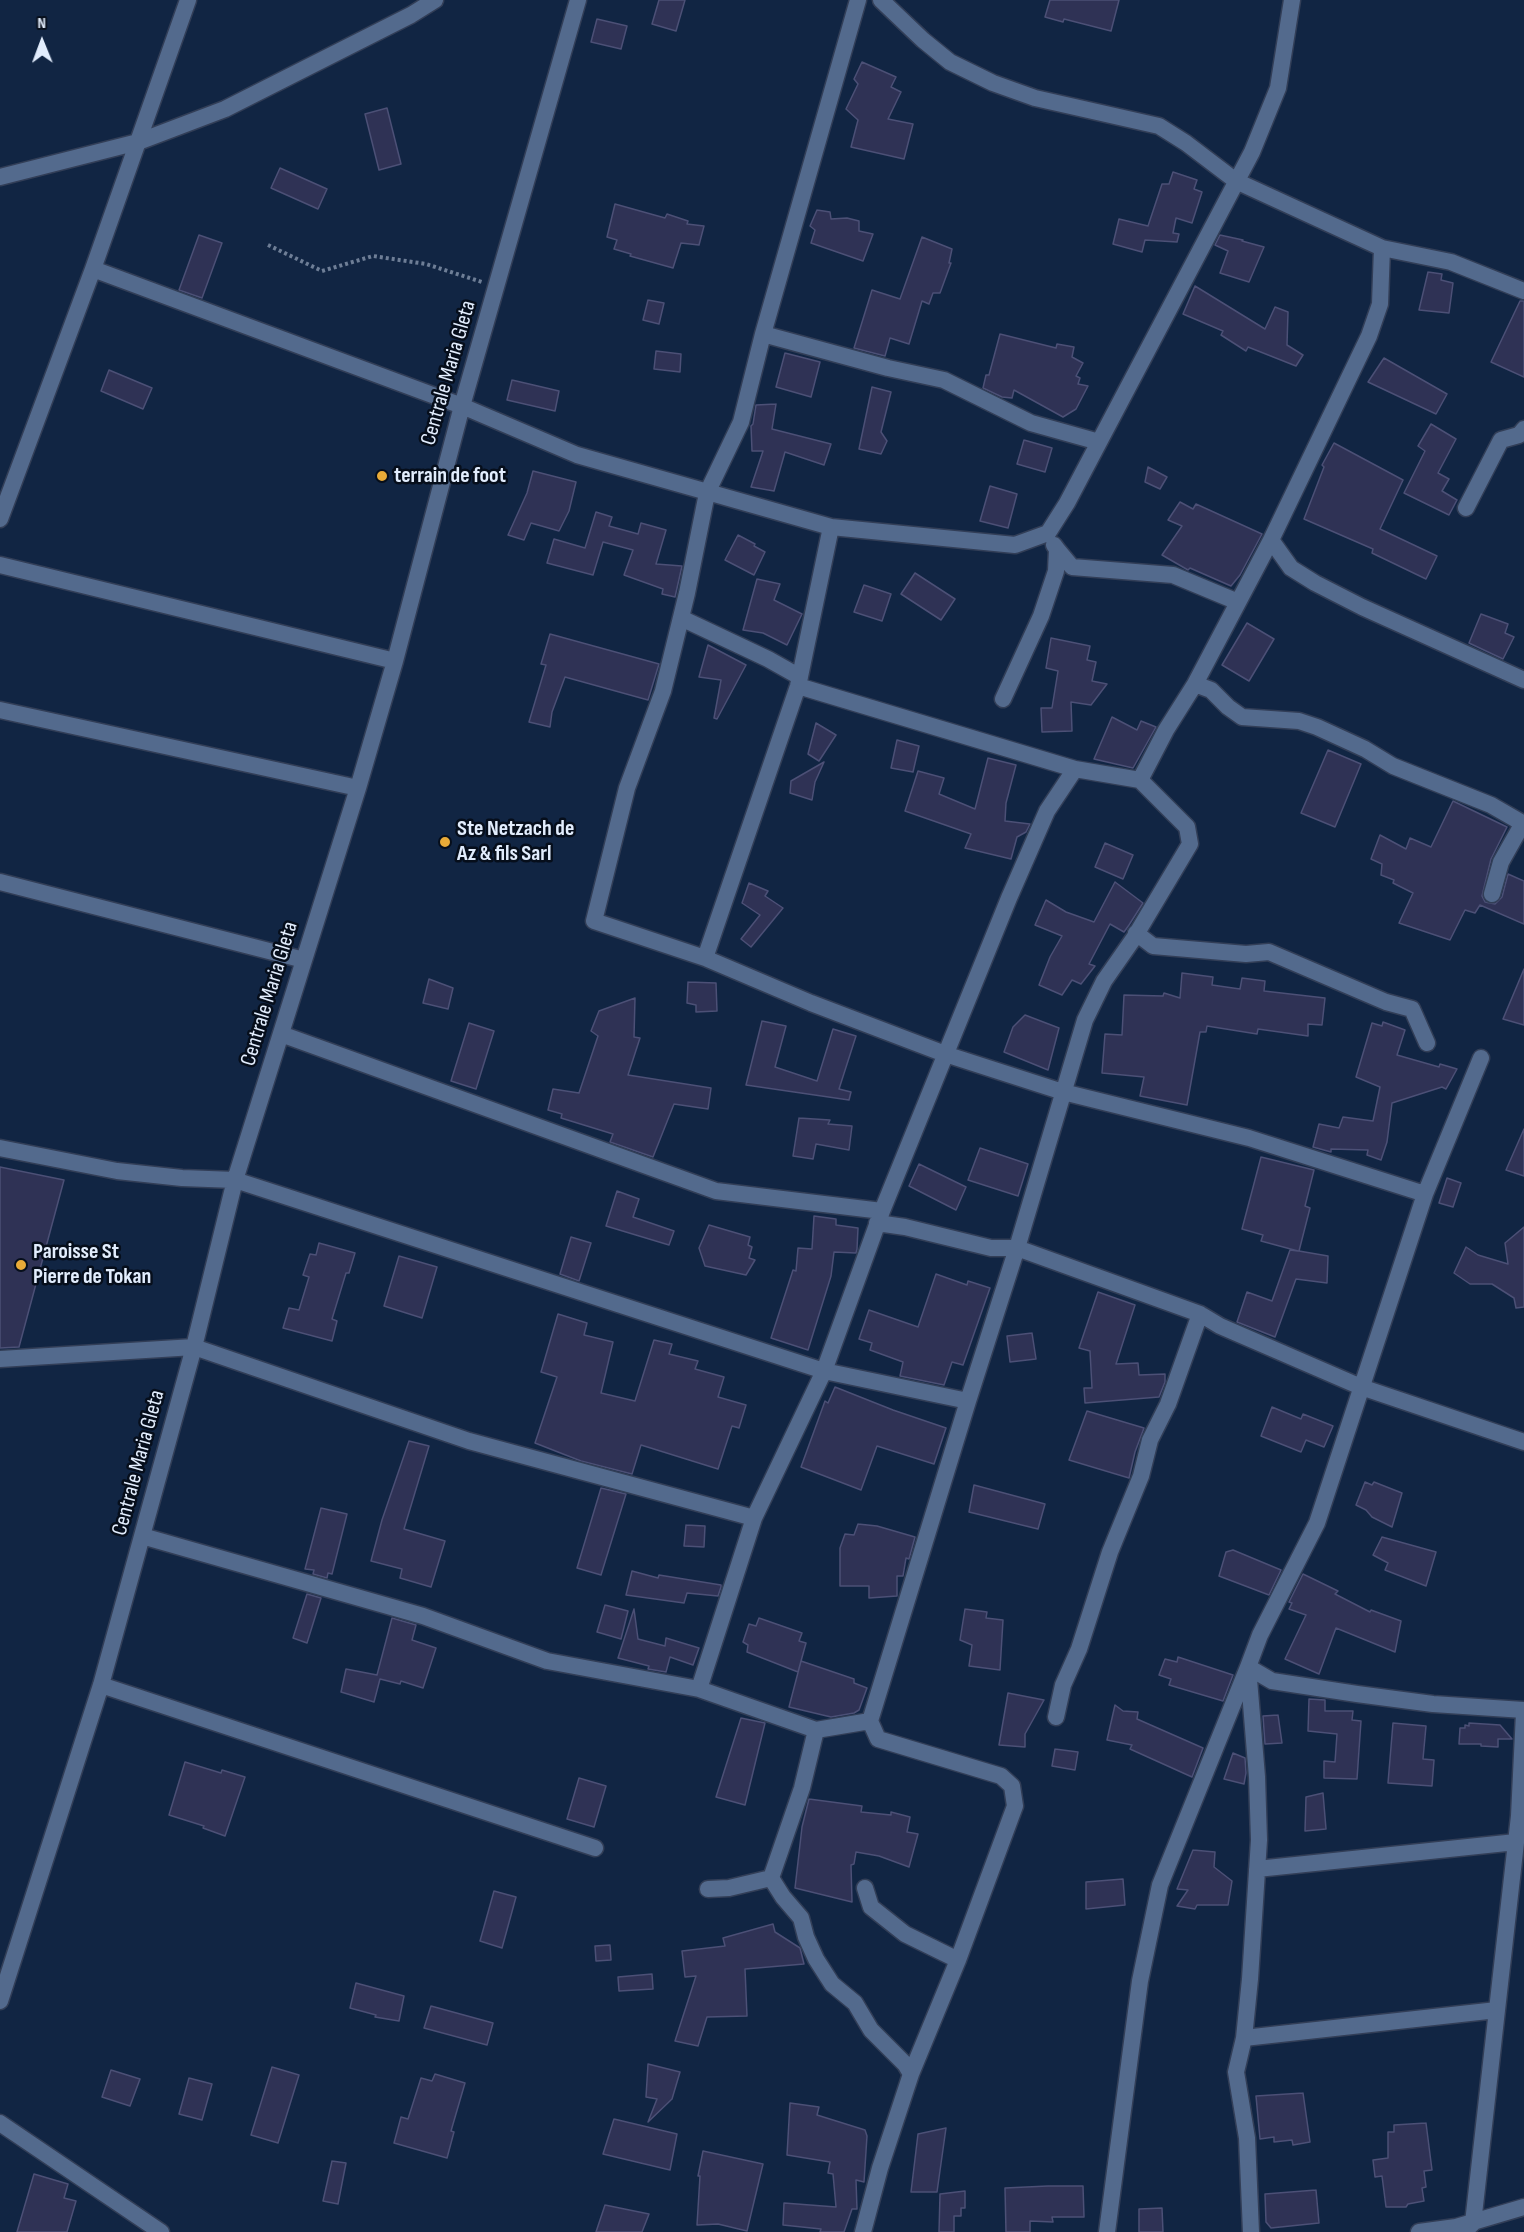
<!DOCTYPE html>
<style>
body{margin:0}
#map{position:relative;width:1524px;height:2232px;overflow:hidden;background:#112543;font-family:"Sofia Sans Condensed",sans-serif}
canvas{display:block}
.north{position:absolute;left:12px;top:12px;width:60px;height:60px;-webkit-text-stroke:4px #060e1b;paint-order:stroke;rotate:359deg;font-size:16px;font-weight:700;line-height:24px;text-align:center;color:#e2edfd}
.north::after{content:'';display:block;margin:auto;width:21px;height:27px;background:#e2edfd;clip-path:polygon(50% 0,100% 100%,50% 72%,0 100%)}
</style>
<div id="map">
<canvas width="1524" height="2232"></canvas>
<div class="north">N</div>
</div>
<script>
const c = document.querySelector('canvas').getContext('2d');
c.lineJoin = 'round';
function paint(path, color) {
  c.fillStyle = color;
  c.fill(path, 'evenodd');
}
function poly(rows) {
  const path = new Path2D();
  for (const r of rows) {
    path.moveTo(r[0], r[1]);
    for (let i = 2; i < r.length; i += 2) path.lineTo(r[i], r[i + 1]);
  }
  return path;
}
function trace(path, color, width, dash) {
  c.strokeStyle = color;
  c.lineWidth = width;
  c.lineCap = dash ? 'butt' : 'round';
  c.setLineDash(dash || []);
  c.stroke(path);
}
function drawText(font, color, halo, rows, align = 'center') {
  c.font = font + ' "Sofia Sans Condensed",sans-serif';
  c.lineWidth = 5;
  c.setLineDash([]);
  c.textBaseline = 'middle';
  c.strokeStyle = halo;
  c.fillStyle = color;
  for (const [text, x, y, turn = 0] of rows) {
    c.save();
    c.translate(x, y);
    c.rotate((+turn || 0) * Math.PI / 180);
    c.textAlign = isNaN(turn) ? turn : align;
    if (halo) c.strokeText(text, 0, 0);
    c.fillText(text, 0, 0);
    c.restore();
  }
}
const building = poly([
 [659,0,685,0,676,31,652,24,659,0],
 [1050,0,1119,0,1111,31,1064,19,1063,22,1045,17,1050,0],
 [597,19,627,26,621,49,591,42,597,19],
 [862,62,896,77,891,87,901,92,888,119,913,124,904,159,851,147,858,120,846,109,858,84,854,79,862,62],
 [387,108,401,164,379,170,365,114,387,108],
 [280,168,327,189,318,209,271,188,280,168],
 [1173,172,1197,180,1194,189,1202,192,1192,223,1176,218,1173,233,1179,234,1177,242,1145,240,1142,252,1113,244,1119,219,1148,226,1162,184,1169,184,1173,172],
 [615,204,665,218,667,214,688,221,687,224,704,226,699,245,681,243,673,268,630,256,631,254,614,249,617,240,607,237,615,204],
 [817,210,830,212,831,219,847,218,859,221,859,231,873,234,863,261,811,243,815,230,810,226,817,210],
 [199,235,222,243,202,298,179,290,199,235],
 [1220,235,1243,240,1242,241,1264,247,1249,282,1220,273,1228,251,1215,245,1220,235],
 [922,237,952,249,949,263,951,263,940,293,933,293,929,304,922,301,909,344,890,338,885,356,854,348,872,290,900,299,922,237],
 [1428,272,1442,274,1441,280,1453,283,1449,313,1419,310,1428,272],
 [1195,286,1265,329,1275,307,1288,312,1287,345,1303,355,1296,366,1248,347,1246,351,1221,335,1223,331,1183,314,1195,286],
 [648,300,664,303,659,324,643,320,648,300],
 [1520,301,1524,301,1524,377,1491,362,1520,301],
 [1000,334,1056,348,1057,344,1074,347,1072,357,1083,363,1076,376,1080,378,1078,384,1088,386,1076,409,1063,417,1014,390,1012,398,1002,397,983,388,986,375,989,375,1000,334],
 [656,351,681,354,680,372,654,369,656,351],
 [785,353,820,362,811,397,776,387,785,353],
 [1384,358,1447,394,1436,414,1368,382,1384,358],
 [109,370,152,388,143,409,101,391,109,370],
 [512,380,559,391,555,411,507,400,512,380],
 [872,387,891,392,881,432,887,441,881,454,859,449,872,387],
 [776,404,772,429,831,444,824,465,785,452,774,491,751,487,763,451,752,451,751,426,753,424,756,405,776,404],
 [1431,424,1456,439,1438,473,1449,479,1442,491,1457,500,1449,515,1404,493,1425,451,1418,446,1431,424],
 [1024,440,1052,448,1045,472,1017,464,1024,440],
 [1334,443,1403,480,1380,529,1437,556,1426,579,1372,553,1373,549,1304,519,1324,467,1322,465,1334,443],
 [1148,467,1167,477,1160,489,1145,482,1148,467],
 [533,471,576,482,569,511,559,531,531,523,524,540,508,535,527,493,533,471],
 [990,486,1017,494,1008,528,980,521,990,486],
 [1180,502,1193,509,1196,504,1262,534,1240,575,1231,586,1190,568,1188,570,1162,555,1182,526,1168,520,1180,502],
 [596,512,612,517,609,526,638,534,641,523,666,530,656,564,682,566,675,597,662,594,663,589,624,575,633,550,603,542,593,575,547,563,554,539,585,548,596,512],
 [738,535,755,544,754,546,765,552,754,575,725,560,738,535],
 [915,573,955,599,941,620,901,594,915,573],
 [757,579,780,584,774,600,802,614,787,645,763,633,743,630,757,579],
 [864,585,891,594,882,621,854,612,864,585],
 [1481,614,1508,624,1505,633,1514,637,1503,659,1469,643,1481,614],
 [1247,623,1274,639,1249,681,1222,665,1247,623],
 [550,634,659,664,648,700,565,677,552,712,550,727,529,722,546,665,541,664,550,634],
 [1051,638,1090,646,1087,660,1096,662,1092,681,1107,684,1091,705,1071,702,1072,731,1042,732,1041,708,1052,708,1058,671,1046,668,1051,638],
 [708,645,746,665,717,719,714,718,721,680,699,677,708,645],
 [1112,717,1137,730,1141,721,1156,727,1133,768,1094,759,1112,717],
 [816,723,836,735,819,761,808,754,816,723],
 [897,740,919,746,913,772,891,768,897,740],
 [1328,750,1361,764,1335,827,1301,813,1328,750],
 [988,758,1016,765,1006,803,1005,821,1030,824,1026,832,1017,837,1011,859,965,848,971,834,905,811,918,771,944,778,939,794,975,809,988,758],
 [824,762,815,782,812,800,790,793,791,781,824,762],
 [1453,801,1507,827,1491,859,1482,896,1485,902,1495,904,1502,897,1508,874,1524,881,1524,924,1480,905,1475,913,1465,910,1450,940,1399,923,1413,893,1393,883,1394,880,1381,875,1382,864,1371,859,1380,835,1406,849,1410,838,1431,847,1453,801],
 [1105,843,1133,855,1123,879,1095,867,1105,843],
 [1115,882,1143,903,1129,925,1124,932,1110,924,1089,964,1095,966,1081,984,1072,980,1062,995,1039,985,1050,957,1062,936,1035,925,1046,900,1066,912,1094,922,1115,882],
 [749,883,768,891,765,896,783,908,751,947,741,939,760,915,742,903,749,883],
 [1524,969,1524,1025,1503,1019,1524,969],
 [1182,973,1213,977,1212,985,1240,989,1242,978,1265,981,1264,991,1325,998,1322,1025,1308,1024,1308,1036,1258,1029,1257,1034,1207,1026,1206,1032,1200,1032,1187,1105,1140,1096,1144,1077,1102,1073,1105,1034,1122,1035,1124,995,1163,996,1164,993,1180,998,1182,973],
 [429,979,453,988,448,1009,423,1003,429,979],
 [688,982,716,983,717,1011,696,1012,696,1005,687,1003,688,982],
 [635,998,634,1037,640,1038,628,1075,711,1088,708,1109,674,1104,653,1157,610,1142,613,1134,561,1118,562,1114,548,1110,553,1089,579,1093,598,1036,591,1031,599,1011,635,998],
 [1025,1015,1059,1028,1048,1070,1004,1052,1013,1027,1025,1015],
 [762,1021,786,1026,775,1067,817,1081,833,1029,856,1036,839,1089,851,1092,849,1100,746,1085,762,1021],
 [1383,1022,1405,1030,1397,1055,1439,1067,1440,1064,1457,1069,1446,1089,1442,1087,1392,1103,1387,1142,1381,1160,1367,1155,1368,1150,1331,1149,1331,1152,1313,1147,1319,1124,1339,1128,1343,1117,1373,1121,1380,1087,1356,1077,1372,1023,1382,1026,1383,1022],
 [469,1023,494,1031,476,1089,451,1081,469,1023],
 [799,1118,830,1120,828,1124,852,1126,849,1150,816,1144,813,1159,793,1156,799,1118],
 [1524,1129,1524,1176,1506,1170,1524,1129],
 [980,1148,1028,1164,1018,1196,968,1180,980,1148],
 [1261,1157,1314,1170,1305,1206,1310,1208,1299,1251,1328,1256,1327,1283,1296,1279,1275,1337,1237,1322,1247,1292,1272,1301,1290,1250,1298,1251,1261,1241,1263,1235,1242,1229,1261,1157],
 [919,1164,966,1187,956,1210,909,1186,919,1164],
 [0,1167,64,1180,19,1347,0,1348,0,1167],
 [1447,1178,1461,1183,1453,1207,1439,1203,1447,1178],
 [617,1191,639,1199,633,1217,674,1231,669,1245,606,1226,617,1191],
 [814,1216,836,1219,836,1225,858,1228,857,1249,856,1253,834,1252,831,1276,808,1350,771,1338,793,1270,796,1271,798,1248,812,1249,814,1216],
 [709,1225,750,1237,748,1245,752,1247,749,1258,755,1260,746,1275,705,1266,699,1248,709,1225],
 [1524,1227,1524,1307,1516,1308,1514,1298,1492,1284,1470,1284,1454,1273,1466,1247,1478,1255,1508,1264,1505,1243,1524,1227],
 [571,1237,591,1243,579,1281,560,1274,571,1237],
 [319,1243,355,1253,349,1273,346,1273,332,1319,337,1321,332,1341,283,1328,289,1308,299,1310,309,1277,303,1275,310,1254,316,1255,319,1243],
 [399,1256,437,1267,422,1318,384,1306,399,1256],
 [936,1274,967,1285,968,1281,990,1288,963,1365,952,1362,944,1385,900,1376,903,1362,870,1350,872,1343,859,1339,869,1310,918,1327,936,1274],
 [1098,1292,1135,1305,1116,1364,1138,1363,1139,1375,1165,1374,1165,1382,1159,1397,1085,1403,1084,1388,1092,1388,1090,1351,1079,1348,1098,1292],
 [558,1314,587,1323,584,1335,613,1342,601,1393,635,1401,654,1340,672,1344,669,1354,698,1361,695,1369,724,1377,718,1397,746,1405,739,1428,732,1426,718,1469,641,1445,632,1474,581,1461,535,1443,557,1377,541,1372,558,1314],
 [1032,1333,1036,1359,1010,1362,1007,1336,1032,1333],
 [835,1387,893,1410,946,1428,934,1464,877,1446,861,1490,801,1467,825,1401,828,1403,835,1387],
 [1272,1407,1301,1419,1303,1414,1333,1426,1324,1447,1306,1440,1301,1452,1261,1436,1272,1407],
 [1087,1411,1144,1428,1135,1452,1129,1478,1069,1460,1087,1411],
 [409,1441,429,1446,404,1529,445,1541,431,1587,400,1578,402,1569,371,1561,382,1520,409,1441],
 [1365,1482,1372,1485,1374,1482,1402,1493,1392,1527,1372,1517,1366,1510,1356,1505,1365,1482],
 [974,1485,1045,1504,1038,1529,969,1512,974,1485],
 [601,1488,626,1494,601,1575,577,1568,601,1488],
 [321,1508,347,1514,332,1574,328,1573,327,1578,313,1574,314,1570,305,1569,321,1508],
 [858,1524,877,1526,915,1537,909,1559,906,1558,903,1576,897,1576,897,1596,869,1598,869,1586,840,1586,840,1548,845,1534,854,1535,858,1524],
 [686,1525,705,1526,704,1547,684,1546,686,1525],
 [1382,1537,1436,1552,1426,1586,1385,1570,1388,1563,1373,1555,1382,1537],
 [1233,1550,1281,1570,1269,1595,1219,1576,1226,1552,1233,1550],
 [632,1571,658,1578,659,1575,721,1585,721,1587,718,1596,687,1593,684,1603,626,1595,632,1571],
 [1303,1574,1338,1591,1335,1594,1370,1612,1371,1610,1401,1621,1395,1652,1336,1628,1319,1674,1285,1659,1306,1615,1289,1609,1292,1603,1289,1602,1303,1574],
 [307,1594,321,1598,307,1643,293,1638,307,1594],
 [605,1605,628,1611,621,1639,597,1632,605,1605],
 [634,1609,638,1639,665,1646,666,1638,699,1648,693,1665,670,1657,666,1672,648,1669,649,1666,618,1658,634,1609],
 [965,1609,987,1612,986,1618,1003,1620,1000,1670,969,1666,972,1645,960,1640,965,1609],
 [392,1618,416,1625,412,1640,436,1648,423,1688,401,1681,400,1684,380,1679,374,1702,341,1692,346,1669,377,1675,392,1618],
 [759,1618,802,1633,799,1641,806,1643,798,1672,747,1652,748,1645,743,1642,749,1624,756,1626,759,1618],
 [1178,1657,1233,1675,1223,1701,1169,1685,1171,1679,1159,1675,1165,1659,1177,1662,1178,1657],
 [801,1661,854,1679,854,1683,867,1688,859,1710,854,1713,831,1717,789,1707,801,1661],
 [1008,1693,1044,1700,1025,1734,1025,1747,999,1745,1008,1693],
 [1309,1699,1325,1700,1325,1711,1353,1711,1352,1720,1361,1721,1357,1779,1324,1778,1324,1761,1335,1762,1337,1734,1308,1731,1309,1699],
 [1115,1705,1123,1711,1138,1712,1137,1719,1203,1748,1192,1777,1130,1749,1132,1745,1107,1740,1115,1705],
 [1278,1715,1282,1743,1265,1744,1263,1716,1278,1715],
 [741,1718,765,1723,745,1805,716,1797,741,1718],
 [1393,1723,1426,1726,1423,1759,1434,1760,1432,1786,1388,1783,1393,1723],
 [1469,1723,1500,1725,1512,1739,1498,1739,1498,1747,1481,1746,1481,1744,1459,1744,1460,1728,1465,1728,1465,1725,1469,1726,1469,1723],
 [1055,1749,1078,1752,1075,1770,1052,1766,1055,1749],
 [1233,1753,1245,1758,1246,1773,1244,1784,1224,1779,1233,1753],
 [185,1762,221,1773,222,1770,245,1777,225,1836,203,1828,204,1826,169,1815,185,1762],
 [579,1778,606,1786,594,1827,567,1819,579,1778],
 [1323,1793,1326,1829,1305,1831,1306,1797,1323,1793],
 [809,1799,862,1806,861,1812,891,1815,891,1812,910,1817,907,1832,918,1834,909,1867,879,1856,856,1852,854,1864,851,1865,852,1902,795,1888,802,1827,809,1799],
 [1193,1850,1215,1852,1214,1867,1232,1881,1228,1905,1197,1905,1195,1909,1177,1906,1188,1890,1177,1889,1193,1850],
 [1123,1879,1125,1905,1086,1909,1086,1882,1123,1879],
 [494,1891,516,1897,502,1948,480,1941,494,1891],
 [773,1924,775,1932,800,1948,804,1964,745,1969,747,2016,707,2017,698,2046,675,2041,696,1976,685,1977,682,1951,725,1946,723,1938,773,1924],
 [610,1945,611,1960,596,1961,595,1946,610,1945],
 [652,1974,653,1989,619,1991,618,1977,652,1974],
 [356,1983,404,1996,399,2021,375,2017,376,2015,350,2008,356,1983],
 [431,2006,493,2023,487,2045,424,2028,431,2006],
 [648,2064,680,2072,672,2099,648,2122,657,2099,646,2097,648,2064],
 [272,2067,299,2075,278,2143,251,2135,272,2067],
 [111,2070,140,2079,130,2106,102,2097,111,2070],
 [435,2074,465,2083,451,2131,454,2132,447,2158,394,2143,401,2117,408,2119,421,2078,432,2081,435,2074],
 [189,2078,212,2084,202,2120,179,2114,189,2078],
 [1303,2093,1310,2142,1293,2145,1292,2140,1274,2142,1274,2137,1260,2139,1256,2096,1303,2093],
 [790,2103,819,2107,817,2115,865,2130,867,2136,864,2182,856,2180,857,2209,852,2209,844,2232,820,2232,821,2229,783,2225,784,2203,836,2207,833,2174,828,2173,830,2162,787,2155,790,2103],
 [614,2119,677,2134,670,2170,603,2154,614,2119],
 [1426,2123,1432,2170,1424,2171,1426,2187,1422,2188,1424,2201,1408,2204,1406,2207,1386,2207,1382,2176,1375,2177,1373,2160,1388,2158,1388,2132,1394,2132,1394,2125,1426,2123],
 [946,2128,937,2192,911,2192,918,2134,946,2128],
 [703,2151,763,2164,747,2231,718,2224,697,2225,700,2176,698,2176,703,2151],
 [332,2161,346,2163,338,2204,323,2201,332,2161],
 [34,2174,68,2184,64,2198,76,2201,67,2232,17,2232,34,2174],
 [1048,2186,1083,2186,1084,2217,1052,2217,1053,2222,1030,2221,1030,2232,1006,2232,1005,2188,1048,2186],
 [1316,2190,1319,2223,1271,2228,1266,2222,1265,2194,1316,2190],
 [965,2191,965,2208,961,2208,961,2216,954,2216,954,2232,939,2232,940,2194,965,2191],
 [605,2205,649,2214,642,2232,596,2232,605,2205],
 [1162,2208,1163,2232,1139,2232,1139,2209,1162,2208]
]);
paint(building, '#2f3255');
trace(building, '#4c5076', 1.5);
const minor = poly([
 [858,0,763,334,741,422,707,493,687,593,663,691,627,788,594,921,705,958,811,1003,945,1054,1063,1092,1249,1138,1425,1194],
 [881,0,923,40,950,62,993,83,1035,98,1159,126,1186,143,1236,181,1382,248,1451,262,1524,291],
 [0,177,138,142,225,109,411,15,435,0],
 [93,269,462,406,577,455,831,527,1015,545,1048,533,1067,503,1252,152,1278,88,1292,0],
 [763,334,888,368,944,380,1031,423,1099,442],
 [1466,508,1501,440,1519,435,1524,429],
 [0,519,93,269,188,0],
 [1271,540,1291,568,1315,583,1362,607,1524,680],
 [1057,549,1072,567,1173,575,1238,602],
 [0,565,395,661],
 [681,618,768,659,800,677],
 [1195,684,1211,690,1228,707,1242,717,1299,721,1317,727,1365,749,1393,766,1491,805,1524,824],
 [798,686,1075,769,1140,780,1187,827,1190,844,1134,938,1104,981,1085,1020,1017,1248,968,1401,870,1721,878,1739,1001,1776,1012,1786,1015,1806,958,1960,911,2074,880,2168,863,2232],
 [1003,699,1041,616,1056,571,1057,549,1054,545],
 [0,710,358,788],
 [1140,780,1166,730,1195,684,1271,540,1369,336,1380,304,1382,248],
 [0,882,304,960],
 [1492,894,1501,862,1523,823],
 [1136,933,1153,946,1246,954,1269,952,1386,1002,1412,1009,1427,1043],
 [705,958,798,686,831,527],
 [281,1034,716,1191,882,1211],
 [0,1148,117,1171,182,1178,235,1180,824,1371,968,1401],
 [877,1223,905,1227,991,1248,1017,1248,1200,1314,1220,1326,1361,1387,1524,1442],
 [0,1359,194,1347,469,1441,754,1518],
 [142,1536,423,1616,547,1661,699,1689,816,1730,870,1721],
 [101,1685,595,1848],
 [699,1689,754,1518,824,1371,882,1211,1009,898,1047,811,1075,769],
 [1056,1717,1063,1685,1079,1649,1110,1552,1141,1476,1150,1440,1168,1404,1200,1314],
 [1257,1869,1516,1842],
 [771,1878,783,1897,801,1918,806,1937,816,1959,832,1984,855,2003,871,2030,905,2064,911,2074],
 [771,1878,802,1788,816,1730],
 [865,1888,871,1907,905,1934,958,1960],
 [708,1889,729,1888,771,1878],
 [0,2001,101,1685,194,1347,235,1180,358,788,395,661,462,406,578,0],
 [1244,2038,1497,2010],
 [0,2123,161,2232],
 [1107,2232,1140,1981,1160,1885,1248,1667,1272,1681,1357,1694,1433,1704,1524,1710],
 [1251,2232,1247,2138,1236,2072,1244,2038,1250,1979,1259,1840,1257,1777,1248,1667,1260,1635,1317,1523,1425,1194,1481,1058],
 [1419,2232,1456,2227,1524,2207],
 [1464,2232,1473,2223,1497,2010,1519,1816,1524,1713]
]);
trace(minor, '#323e57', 19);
trace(poly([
 [268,245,322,271,373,256,426,264,482,282]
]), '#6e7e96', 4, [3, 3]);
trace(minor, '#536a8d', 16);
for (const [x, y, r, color] of [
 [382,476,6,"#e9ab38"],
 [445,842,6,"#e9ab38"],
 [21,1265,6,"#e9ab38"]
]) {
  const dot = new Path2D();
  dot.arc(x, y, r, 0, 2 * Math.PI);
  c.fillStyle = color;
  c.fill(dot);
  trace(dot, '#060e1b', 2);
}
drawText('22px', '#e2edfd', '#060e1b', [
 ["Centrale Maria Gleta",449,373,-74],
 ["Centrale Maria Gleta",270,994,-73],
 ["Centrale Maria Gleta",139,1463,-75]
]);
drawText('bold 22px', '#e2edfd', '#060e1b', [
 ["terrain de foot",394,476],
 ["Ste Netzach de",457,829],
 ["Az & fils Sarl",457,854],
 ["Paroisse St",33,1252],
 ["Pierre de Tokan",33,1277]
], 'left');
</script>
